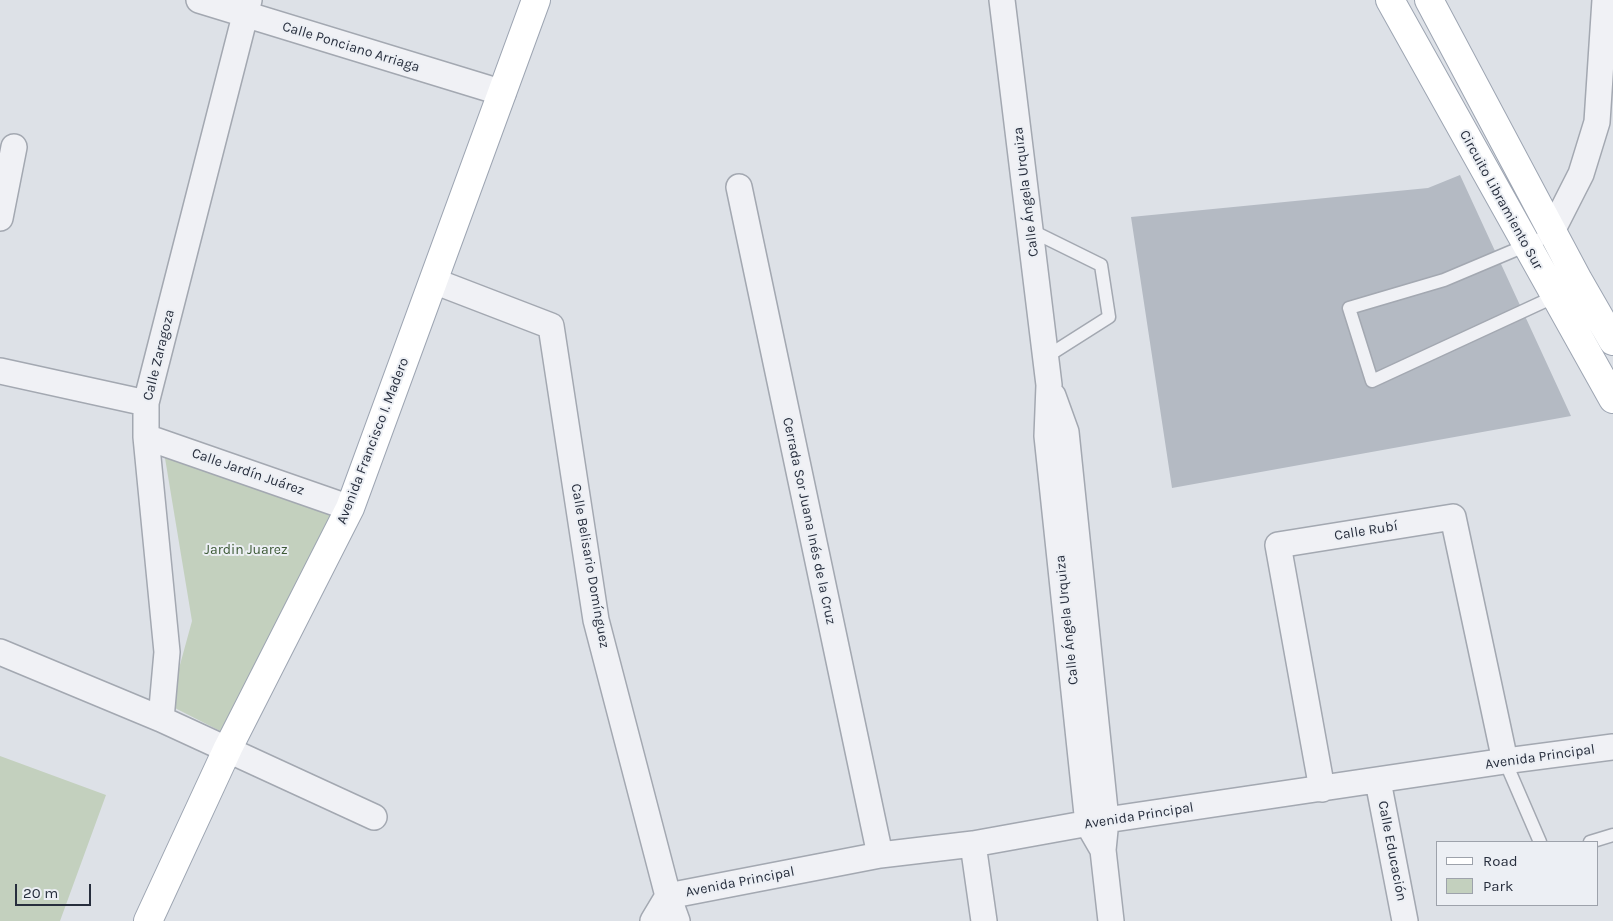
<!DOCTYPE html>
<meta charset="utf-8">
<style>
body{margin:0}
#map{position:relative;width:1613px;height:921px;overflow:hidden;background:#dde1e7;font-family:Karla,sans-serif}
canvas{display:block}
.legend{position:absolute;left:1436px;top:841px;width:162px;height:65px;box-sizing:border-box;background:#eceff4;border:1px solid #9da2ab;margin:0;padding:6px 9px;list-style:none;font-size:15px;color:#272e3d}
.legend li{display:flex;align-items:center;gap:10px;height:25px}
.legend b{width:25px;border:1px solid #9da2ab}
.scale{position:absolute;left:15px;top:884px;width:76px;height:22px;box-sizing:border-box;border:2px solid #272e3d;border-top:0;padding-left:6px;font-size:15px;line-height:18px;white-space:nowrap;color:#272e3d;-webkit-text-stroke:4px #eceff4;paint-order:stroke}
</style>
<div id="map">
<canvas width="1613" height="921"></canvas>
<ul class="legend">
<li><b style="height:6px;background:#fff"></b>Road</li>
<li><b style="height:14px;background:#c3d0be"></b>Park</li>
</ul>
<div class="scale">20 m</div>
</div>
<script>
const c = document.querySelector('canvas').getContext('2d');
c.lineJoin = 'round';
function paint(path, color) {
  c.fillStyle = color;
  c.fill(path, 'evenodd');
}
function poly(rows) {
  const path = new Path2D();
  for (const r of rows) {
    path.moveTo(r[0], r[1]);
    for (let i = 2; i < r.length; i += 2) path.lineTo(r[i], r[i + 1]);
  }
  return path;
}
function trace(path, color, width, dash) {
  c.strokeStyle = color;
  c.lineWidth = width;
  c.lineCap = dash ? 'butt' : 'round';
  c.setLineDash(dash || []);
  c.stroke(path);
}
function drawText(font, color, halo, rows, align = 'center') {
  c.font = font + ' Karla,sans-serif';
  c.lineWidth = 4;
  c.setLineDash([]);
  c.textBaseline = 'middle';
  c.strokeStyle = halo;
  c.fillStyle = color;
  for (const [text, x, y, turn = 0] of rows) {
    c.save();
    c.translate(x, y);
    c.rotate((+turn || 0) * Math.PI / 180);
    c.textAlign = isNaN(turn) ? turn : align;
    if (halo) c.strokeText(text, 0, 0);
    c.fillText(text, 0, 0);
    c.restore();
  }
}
paint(poly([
 [164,452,336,512,228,735,169,705,192,621],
 [0,756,106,795,60,921,0,921]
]), '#c3d0be');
paint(poly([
 [1460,175,1571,416,1172,488,1131,217,1428,188]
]), '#b4bac3');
const lane = poly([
 [1030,230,1101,265,1109,317,1046,357],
 [1552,231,1539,240,1444,280,1349,308,1372,381,1558,295],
 [1505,761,1540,842],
 [1590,842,1613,835]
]);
const street = poly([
 [199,0,503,93],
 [1002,0,1049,385,1047,436,1088,824,1103,850],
 [739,187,880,855],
 [0,218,14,147],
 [1552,231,1581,174,1597,122,1605,0],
 [434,281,551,326,596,620,668,896,677,921],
 [0,371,146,403],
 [1053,396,1066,432,1106,820,1103,850,1111,921],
 [146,437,350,508],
 [0,652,161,719,374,817],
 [161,719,167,652,146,437,146,403,249,0],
 [1378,781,1405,921],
 [1322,789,1278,545,1453,517,1505,761],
 [973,844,984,921],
 [668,896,880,855,973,844,1106,820,1505,761,1613,747],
 [653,921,668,896]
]);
const primary = poly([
 [1390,0,1613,399],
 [1429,0,1578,280,1613,341],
 [148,921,228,748,350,508,536,0]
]);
trace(lane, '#a3a8b1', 15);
trace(street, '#a3a8b1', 28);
trace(primary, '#9da5b2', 30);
trace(lane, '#f0f1f5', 12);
trace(street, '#f0f1f5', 25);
trace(primary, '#fff', 28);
drawText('14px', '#272e3d', '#eceff4', [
 ["Calle Ponciano Arriaga",351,47,17],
 ["Calle Ángela Urquiza",1026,192,-97],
 ["Circuito Libramiento Sur",1501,200,61],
 ["Calle Zaragoza",159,355,-76],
 ["Avenida Francisco I. Madero",373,441,-69],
 ["Calle Jardín Juárez",248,472,19],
 ["Cerrada Sor Juana Inés de la Cruz",809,521,78],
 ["Calle Rubí",1366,531,-9],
 ["Calle Belisario Domínguez",590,566,80],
 ["Calle Ángela Urquiza",1067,620,-96],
 ["Avenida Principal",1540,757,-8],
 ["Avenida Principal",1139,816,-9],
 ["Calle Educación",1392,851,79],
 ["Avenida Principal",740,882,-11]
]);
drawText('14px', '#3b5834', '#eceff4', [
 ["Jardin Juarez",246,550]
]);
</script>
